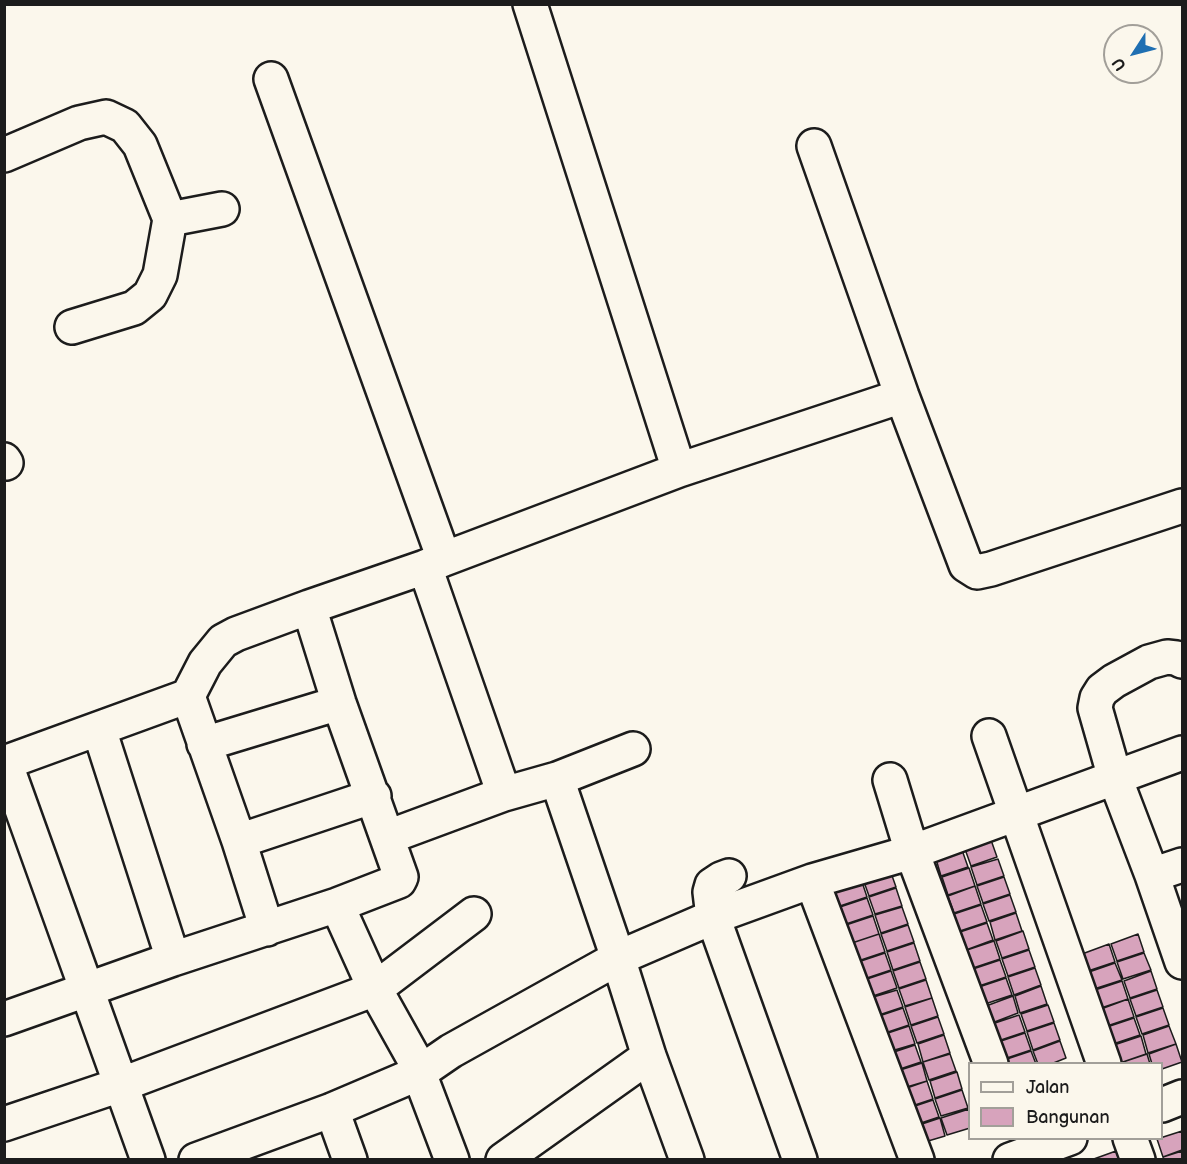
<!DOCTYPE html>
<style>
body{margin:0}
#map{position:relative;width:1187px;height:1164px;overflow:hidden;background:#fbf7ec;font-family:"Balsamiq Sans",sans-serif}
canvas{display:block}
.frame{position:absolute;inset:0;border:6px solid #1c1c1c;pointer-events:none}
.legend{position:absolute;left:968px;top:1062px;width:195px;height:78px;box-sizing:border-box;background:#fbf7ec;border:2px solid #a29f99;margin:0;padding:8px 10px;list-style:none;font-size:18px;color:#1c1c1c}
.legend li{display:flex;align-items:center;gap:12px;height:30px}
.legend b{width:30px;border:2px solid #a29f99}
.north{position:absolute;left:1103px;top:24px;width:60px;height:60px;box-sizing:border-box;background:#fbf7ec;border:2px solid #a29f99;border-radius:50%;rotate:234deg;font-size:16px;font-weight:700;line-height:24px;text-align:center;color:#1c1c1c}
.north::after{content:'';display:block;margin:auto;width:21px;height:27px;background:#1f6fb2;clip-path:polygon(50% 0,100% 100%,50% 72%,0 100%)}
</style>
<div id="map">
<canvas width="1187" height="1164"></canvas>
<div class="frame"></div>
<ul class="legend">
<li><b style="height:8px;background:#fbf7ec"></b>Jalan</li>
<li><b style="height:16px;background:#d7a3bc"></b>Bangunan</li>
</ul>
<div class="north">U</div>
</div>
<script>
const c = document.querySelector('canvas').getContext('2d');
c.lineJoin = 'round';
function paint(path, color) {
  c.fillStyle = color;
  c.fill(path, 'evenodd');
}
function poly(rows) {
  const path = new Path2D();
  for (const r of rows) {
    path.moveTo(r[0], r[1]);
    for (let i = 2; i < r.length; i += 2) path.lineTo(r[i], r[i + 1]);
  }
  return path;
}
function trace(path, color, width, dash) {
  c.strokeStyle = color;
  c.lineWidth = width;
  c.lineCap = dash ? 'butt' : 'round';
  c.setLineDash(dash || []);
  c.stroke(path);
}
const building = poly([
 [991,840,997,857,971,866,965,849,991,840],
 [962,850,968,867,941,876,936,859,962,850],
 [998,859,1004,876,977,885,971,867,998,859],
 [969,868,975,886,948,895,942,877,969,868],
 [890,870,896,887,869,896,863,879,890,870],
 [1004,877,1010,894,983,903,977,886,1004,877],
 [861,879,867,897,840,906,834,888,861,879],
 [975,886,981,904,954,913,948,896,975,886],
 [896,888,902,906,875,914,869,897,896,888],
 [1010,895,1016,912,989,921,983,904,1010,895],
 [867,898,873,915,846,924,840,907,867,898],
 [981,905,987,922,960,931,954,914,981,905],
 [902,907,908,924,881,933,875,915,902,907],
 [1016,913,1022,931,995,940,990,922,1016,913],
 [873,916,879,934,852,943,846,925,873,916],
 [987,923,993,940,966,950,960,932,987,923],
 [908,925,914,942,887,951,881,934,908,925],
 [1023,931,1029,949,1002,958,996,941,1023,931],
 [879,934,885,952,858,961,852,943,879,934],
 [1138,934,1144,952,1117,961,1111,944,1138,934],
 [994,941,1000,959,973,968,967,950,994,941],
 [914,943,920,961,893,970,887,952,914,943],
 [1109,944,1115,962,1088,971,1082,954,1109,944],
 [1029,950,1035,967,1008,976,1002,959,1029,950],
 [885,953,891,970,864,979,858,962,885,953],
 [1144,953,1151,970,1123,979,1117,962,1144,953],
 [1000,960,1006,977,979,986,973,969,1000,960],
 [920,962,926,979,899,988,893,971,920,962],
 [1115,963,1122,980,1094,989,1089,972,1115,963],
 [1035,968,1041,985,1014,995,1008,977,1035,968],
 [891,971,897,988,870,997,864,980,891,971],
 [1151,971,1157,989,1130,998,1124,981,1151,971],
 [1006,978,1012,995,985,1004,979,987,1006,978],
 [926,980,932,998,905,1006,899,989,926,980],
 [1122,981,1128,999,1101,1008,1095,990,1122,981],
 [1041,986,1047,1004,1020,1013,1015,996,1041,986],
 [897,990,903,1007,876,1016,870,998,897,990],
 [1157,990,1163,1007,1136,1016,1130,999,1157,990],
 [1013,996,1018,1013,992,1023,986,1006,1013,996],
 [932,998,938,1016,911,1025,905,1007,932,998],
 [1128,999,1134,1017,1107,1026,1101,1009,1128,999],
 [1048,1005,1054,1022,1027,1031,1021,1014,1048,1005],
 [903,1008,909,1025,882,1034,876,1017,903,1008],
 [1163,1008,1169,1025,1142,1034,1136,1017,1163,1008],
 [1019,1015,1025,1032,998,1041,992,1024,1019,1015],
 [938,1017,944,1034,917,1043,911,1026,938,1017],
 [1134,1018,1140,1035,1113,1044,1107,1027,1134,1018],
 [1054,1023,1060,1040,1033,1050,1027,1032,1054,1023],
 [909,1026,915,1044,888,1052,882,1035,909,1026],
 [1169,1026,1176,1044,1148,1053,1143,1035,1169,1026],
 [1025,1033,1031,1050,1004,1059,998,1042,1025,1033],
 [944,1035,950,1053,923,1062,918,1044,944,1035],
 [1141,1036,1146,1054,1120,1063,1114,1045,1141,1036],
 [1060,1041,1066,1058,1051,1064,1038,1064,1033,1051,1060,1041],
 [1176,1044,1182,1062,1162,1069,1162,1064,1152,1064,1149,1054,1176,1044],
 [915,1045,921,1062,894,1071,888,1054,915,1045],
 [1031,1051,1036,1064,1005,1064,1004,1060,1031,1051],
 [950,1054,956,1071,929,1080,923,1062,950,1054],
 [1147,1054,1150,1064,1120,1063,1147,1054],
 [922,1063,927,1081,900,1089,894,1072,922,1063],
 [957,1072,962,1089,935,1098,930,1081,957,1072],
 [927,1081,933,1099,906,1108,901,1090,927,1081],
 [962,1090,968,1108,941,1116,935,1099,962,1090],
 [933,1100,939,1117,912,1126,906,1109,933,1100],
 [969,1109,970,1128,947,1135,941,1118,969,1109],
 [940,1118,945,1136,918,1144,913,1127,940,1118],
 [1182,1131,1182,1150,1163,1157,1157,1139,1182,1131],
 [1116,1151,1119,1160,1091,1160,1116,1151],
 [1182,1151,1182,1160,1164,1160,1163,1157,1182,1151]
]);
paint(building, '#d7a3bc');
trace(building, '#1c1c1c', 1.5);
const minor = poly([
 [530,4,679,470],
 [271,79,444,559,425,567],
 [814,146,902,396,966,565,977,572,991,569,1182,506],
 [4,155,79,123,106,117,125,126,140,145,170,219,160,275,150,295,134,308,72,327],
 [170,219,222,209],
 [4,460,6,463],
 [444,559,679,470,902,396],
 [309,607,425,567,504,794],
 [1182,661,1176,658,1167,657,1149,662,1114,681,1102,690,1097,698,1095,708,1115,778,1152,875,1182,962],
 [188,696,239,841,267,929],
 [99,729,173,959],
 [989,736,1104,1064],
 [204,744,339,703],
 [5,762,148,1160],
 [4,763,188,696,205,663,223,641,236,634,309,607,339,703,401,877,399,881,337,905,173,959,4,1019],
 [557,779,633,749],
 [890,780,912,852,991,1064],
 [388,837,504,794,557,779,618,958,649,1056,687,1160],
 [239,841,374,796],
 [1152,875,1182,865],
 [729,876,721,879,712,885,710,892,713,917,800,1160],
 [812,881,917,1160],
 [337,905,375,989,413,1057,452,1160],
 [1162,1105,1182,1097],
 [332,1110,350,1160],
 [4,1124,120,1085,375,989,474,914],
 [1130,1138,1138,1160],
 [196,1160,332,1110,419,1073,451,1051,618,958,713,917,812,881,912,852,1182,753],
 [503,1160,649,1056],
 [1010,1160,1070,1138]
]);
trace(minor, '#1c1c1c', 38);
trace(minor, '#fbf7ec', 33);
</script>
